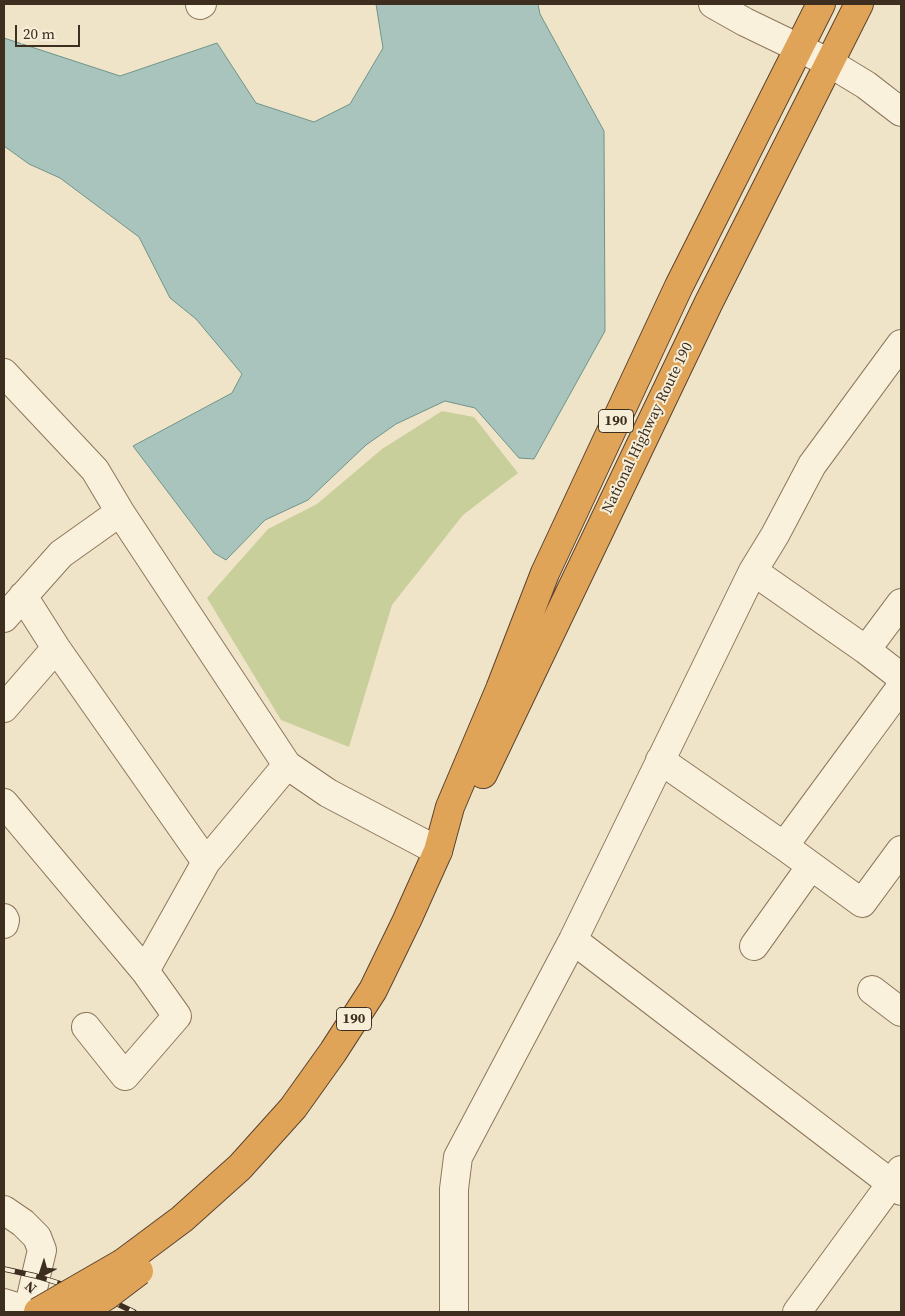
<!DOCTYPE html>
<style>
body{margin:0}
#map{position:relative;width:905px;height:1316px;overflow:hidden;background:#f0e4c8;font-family:"Source Serif 4",serif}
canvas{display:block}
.frame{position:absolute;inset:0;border:5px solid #3d2e20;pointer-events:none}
.north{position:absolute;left:15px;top:1251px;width:50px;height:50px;-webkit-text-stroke:4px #f7eed8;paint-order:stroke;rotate:220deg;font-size:14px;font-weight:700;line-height:20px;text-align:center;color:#3d2e20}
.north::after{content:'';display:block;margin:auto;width:18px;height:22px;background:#3d2e20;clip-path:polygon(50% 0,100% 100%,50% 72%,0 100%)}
.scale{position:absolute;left:15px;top:25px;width:65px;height:22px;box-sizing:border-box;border:2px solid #3d2e20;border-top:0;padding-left:6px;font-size:15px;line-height:18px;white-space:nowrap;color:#3d2e20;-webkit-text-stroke:4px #f7eed8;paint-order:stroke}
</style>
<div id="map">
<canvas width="905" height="1316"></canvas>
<div class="frame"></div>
<div class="north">N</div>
<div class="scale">20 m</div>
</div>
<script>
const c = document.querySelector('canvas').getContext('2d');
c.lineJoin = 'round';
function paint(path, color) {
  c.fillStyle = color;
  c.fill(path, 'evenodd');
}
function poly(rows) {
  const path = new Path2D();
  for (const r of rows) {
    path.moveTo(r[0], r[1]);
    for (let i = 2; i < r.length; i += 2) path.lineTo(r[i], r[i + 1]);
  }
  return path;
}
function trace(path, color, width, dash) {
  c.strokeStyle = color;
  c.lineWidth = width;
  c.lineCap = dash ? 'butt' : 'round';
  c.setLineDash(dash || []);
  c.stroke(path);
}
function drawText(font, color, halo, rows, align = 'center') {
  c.font = font + ' "Source Serif 4",serif';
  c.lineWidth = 4;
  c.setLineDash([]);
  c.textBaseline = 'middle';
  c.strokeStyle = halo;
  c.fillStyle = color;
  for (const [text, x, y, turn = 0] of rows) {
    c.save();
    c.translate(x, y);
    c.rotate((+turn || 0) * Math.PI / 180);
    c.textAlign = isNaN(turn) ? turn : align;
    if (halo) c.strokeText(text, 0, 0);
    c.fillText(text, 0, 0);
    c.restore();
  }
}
paint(poly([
 [442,411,474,417,518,473,463,515,392,605,349,747,281,720,207,598,268,529,317,504,382,449]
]), '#c9cf9b');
const water = poly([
 [376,4,538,4,540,14,604,131,605,331,534,459,519,458,475,408,445,401,396,424,366,445,308,500,265,520,226,560,214,553,133,446,232,393,242,374,196,319,170,298,139,237,60,178,29,164,4,146,4,38,120,76,217,43,256,103,314,122,350,104,383,48,376,4]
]);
paint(water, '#a9c4bc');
trace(water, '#6f938a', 1);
const minor = poly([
 [713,4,745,22,828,62,866,85,901,112],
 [200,5,202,4],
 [4,373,95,470,120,512,287,765,328,793,438,851],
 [753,571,866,650,901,677],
 [23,596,56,648,206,862],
 [4,618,61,554,120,512],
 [866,650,901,603],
 [4,708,56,648],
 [660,760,784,846,862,903,901,850],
 [4,803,145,971,177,1016,125,1076,86,1027],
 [784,846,901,687],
 [4,918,5,920,4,924],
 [573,940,901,1191],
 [754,946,811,866],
 [145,971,206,862,287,765],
 [872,990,901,1012],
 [4,1210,23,1223,37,1237,42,1250,28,1310],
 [4,1303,32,1312],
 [454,1312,454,1189,458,1157,573,940,753,571,775,535,812,465,901,344],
 [797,1312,901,1170]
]);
const highway = poly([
 [483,774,709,302,859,4],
 [123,1263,182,1219,240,1167,293,1108,333,1052,373,990,407,920,438,851,450,807,500,689,545,573,679,286,821,4]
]);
trace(minor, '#8d765c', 30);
trace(highway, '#5b4430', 30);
trace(minor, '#faf1dc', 28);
trace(highway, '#e0a458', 28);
const rail = poly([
 [4,1269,36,1276,103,1297,134,1312]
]);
trace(rail, '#3d2e20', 5.5);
trace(rail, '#f7eed8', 4, [11]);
const highwayBridge = poly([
 [38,1312,123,1263],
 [80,1312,106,1296,139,1271]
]);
trace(highwayBridge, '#5b4430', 30, []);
trace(highwayBridge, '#e0a458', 28);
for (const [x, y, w] of [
 [616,421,35],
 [354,1019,35]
]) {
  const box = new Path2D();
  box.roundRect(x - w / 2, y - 11.5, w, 23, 4);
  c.fillStyle = '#f7eed8';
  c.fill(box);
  trace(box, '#3d2e20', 1);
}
drawText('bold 14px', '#3d2e20', null, [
 ["190",616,421],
 ["190",354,1019]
]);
drawText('15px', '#3d2e20', '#f7eed8', [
 ["National Highway Route 190",648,428,-64]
]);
</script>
